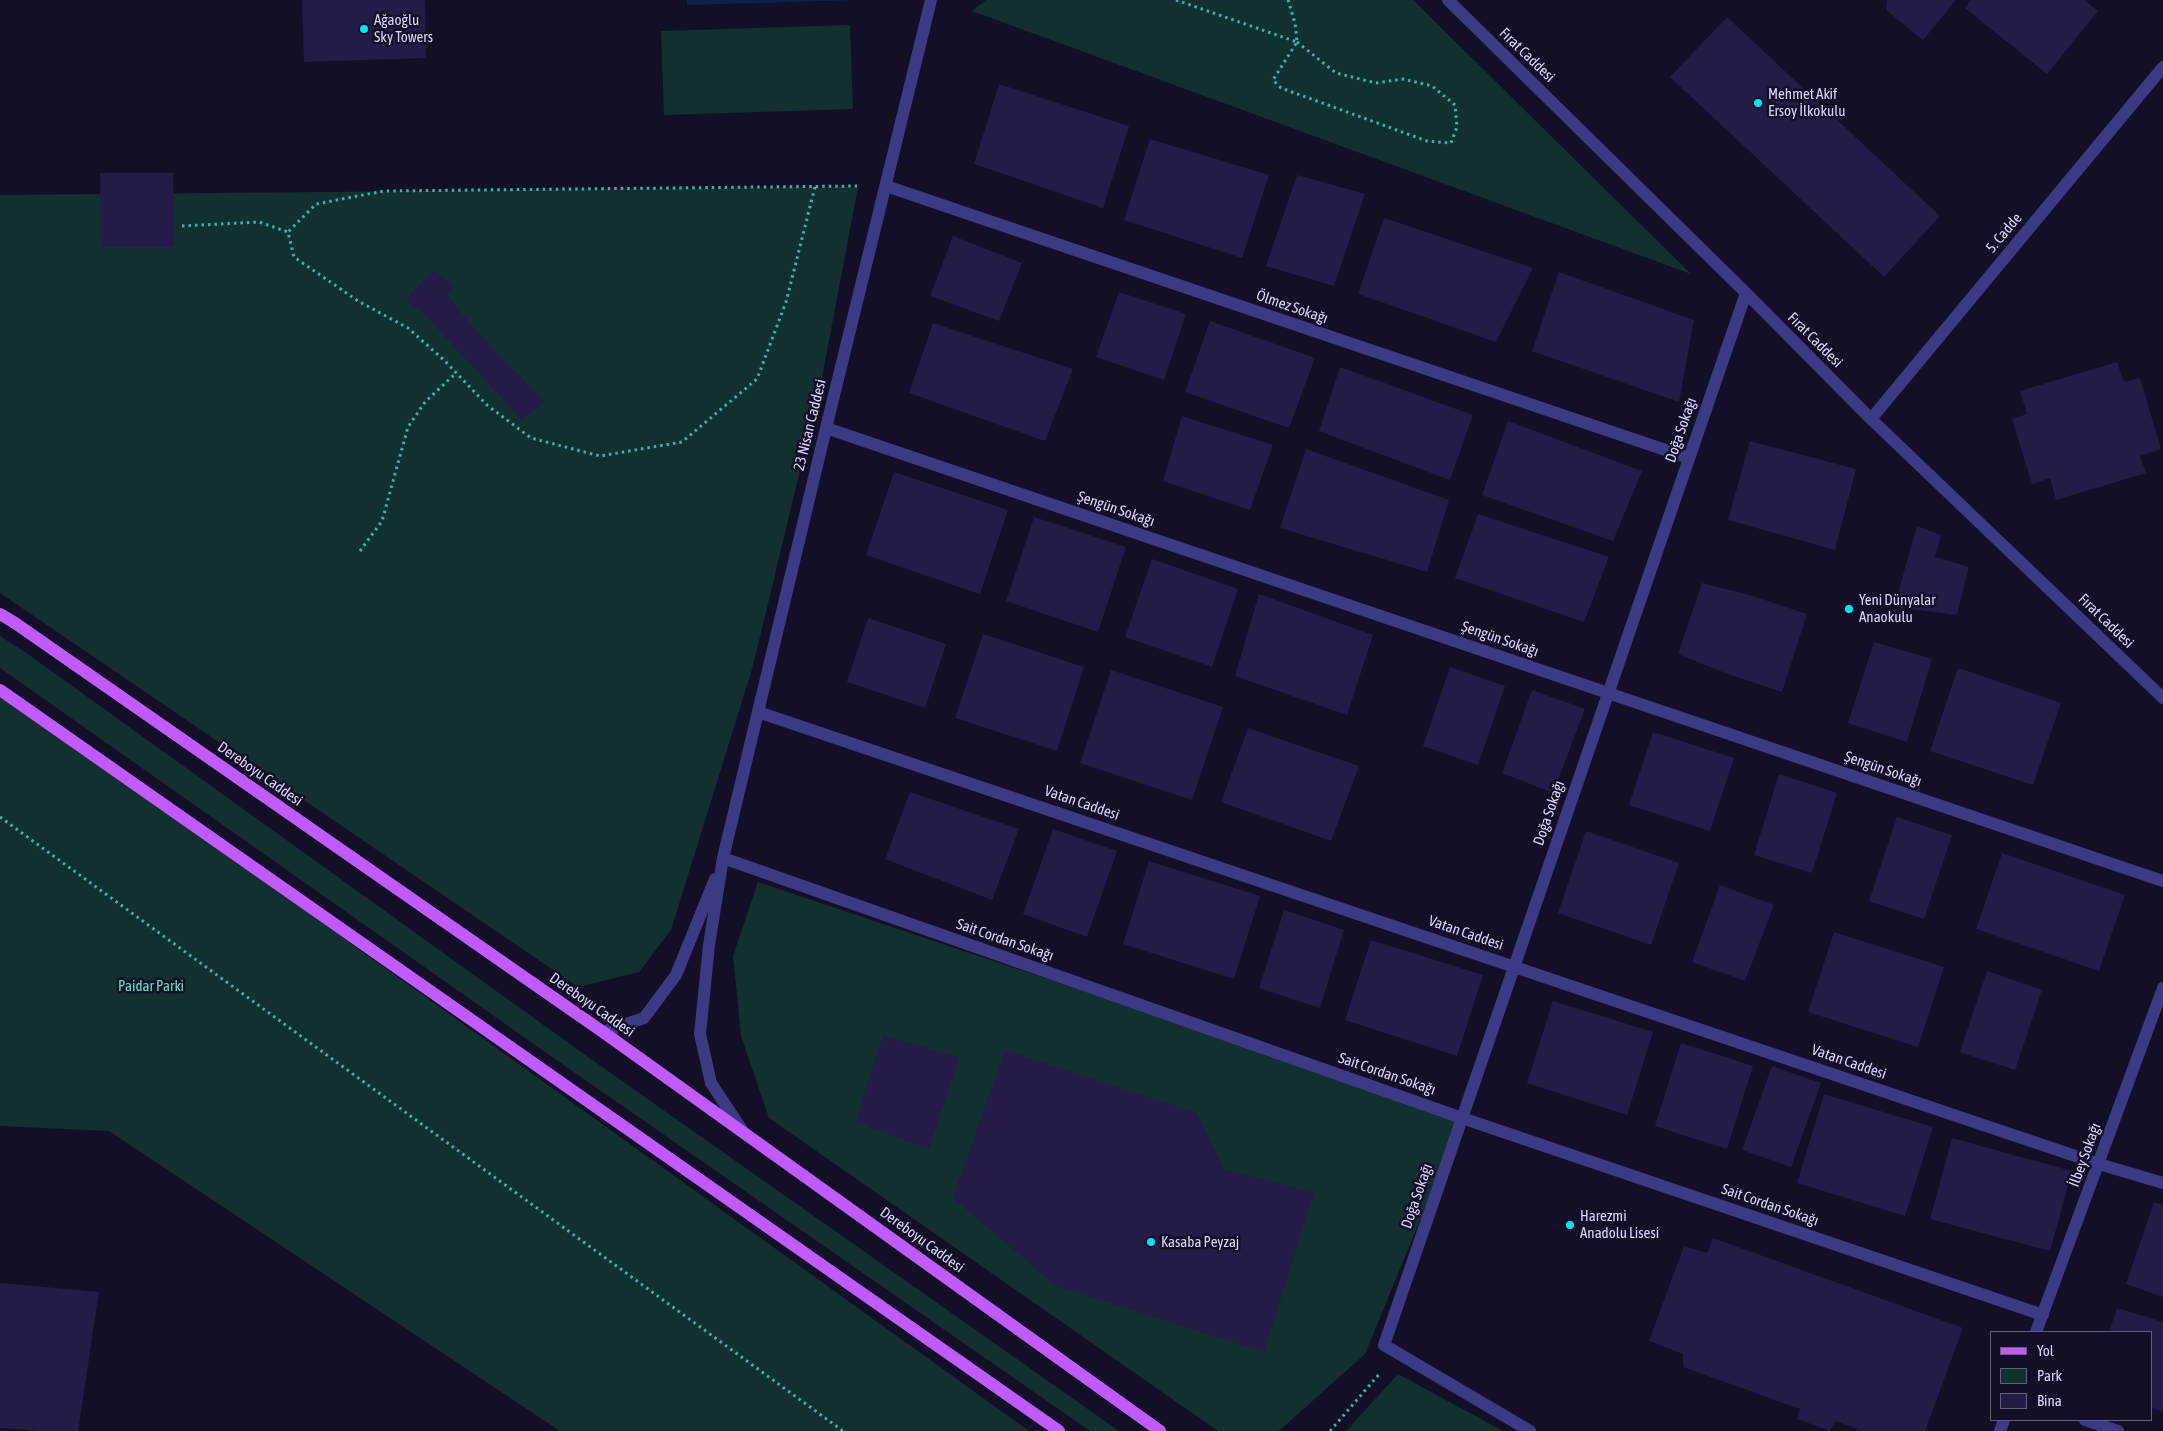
<!DOCTYPE html>
<meta charset="utf-8">
<style>
body{margin:0}
#map{position:relative;width:2163px;height:1431px;overflow:hidden;background:#130f26;font-family:"Asap Condensed",sans-serif}
canvas{display:block}
.legend{position:absolute;left:1990px;top:1331px;width:162px;height:90px;box-sizing:border-box;background:#130f26;border:1px solid #625e7d;margin:0;padding:6px 9px;list-style:none;font-size:15px;color:#d9d4ff}
.legend li{display:flex;align-items:center;gap:10px;height:25px}
.legend b{width:25px;border:1px solid #625e7d}
</style>
<div id="map">
<canvas width="2163" height="1431"></canvas>
<ul class="legend">
<li><b style="height:6px;background:#c25bff"></b>Yol</li>
<li><b style="height:14px;background:#12302f"></b>Park</li>
<li><b style="height:14px;background:#241b47"></b>Bina</li>
</ul>
</div>
<script>
const c = document.querySelector('canvas').getContext('2d');
c.lineJoin = 'round';
function paint(path, color) {
  c.fillStyle = color;
  c.fill(path, 'evenodd');
}
function poly(rows) {
  const path = new Path2D();
  for (const r of rows) {
    path.moveTo(r[0], r[1]);
    for (let i = 2; i < r.length; i += 2) path.lineTo(r[i], r[i + 1]);
  }
  return path;
}
function trace(path, color, width, dash) {
  c.strokeStyle = color;
  c.lineWidth = width;
  c.lineCap = dash ? 'butt' : 'round';
  c.setLineDash(dash || []);
  c.stroke(path);
}
function drawText(font, color, halo, rows, align = 'center') {
  c.font = font + ' "Asap Condensed",sans-serif';
  c.lineWidth = 5;
  c.setLineDash([]);
  c.textBaseline = 'middle';
  c.strokeStyle = halo;
  c.fillStyle = color;
  for (const [text, x, y, turn = 0] of rows) {
    c.save();
    c.translate(x, y);
    c.rotate((+turn || 0) * Math.PI / 180);
    c.textAlign = isNaN(turn) ? turn : align;
    if (halo) c.strokeText(text, 0, 0);
    c.fillText(text, 0, 0);
    c.restore();
  }
}
paint(poly([
 [986,0,1413,0,1691,274,972,11],
 [850,25,853,109,664,115,661,31],
 [858,187,821,383,753,666,671,930,639,972,578,987,0,593,0,195],
 [0,636,25,652,588,1057,1119,1431,1090,1431,555,1059,0,668],
 [0,691,1029,1431,560,1431,109,1131,0,1126],
 [758,882,1462,1118,1365,1354,1279,1431,1218,1431,769,1118,741,1036,733,956],
 [1398,1374,1503,1431,1346,1431]
]), '#12302f');
paint(poly([
 [687,0,860,0,687,5]
]), '#0c2248');
paint(poly([
 [302,0,425,0,426,58,304,62],
 [1887,0,1956,0,1923,40,1886,10],
 [1971,0,2084,0,2098,11,2047,74,1965,8],
 [1727,17,1940,216,1884,277,1670,77],
 [999,84,1129,126,1103,208,974,164],
 [1150,139,1269,175,1242,258,1124,220],
 [100,173,173,173,175,247,101,247],
 [1297,175,1365,194,1334,286,1266,266],
 [1384,218,1533,268,1496,342,1358,294],
 [953,236,1022,263,999,321,930,296],
 [433,270,455,287,447,295,475,330,545,402,522,420,426,316,406,299],
 [1559,272,1694,320,1679,402,1532,351],
 [1119,292,1186,314,1164,380,1096,357],
 [1210,321,1315,358,1289,428,1185,392],
 [933,323,1073,369,1045,441,909,393],
 [2117,362,2124,382,2140,378,2161,449,2140,456,2146,473,2056,500,2050,478,2032,484,2012,419,2027,414,2020,391],
 [1340,367,1473,415,1450,480,1319,431],
 [1182,416,1273,445,1250,510,1163,481],
 [1508,421,1642,471,1613,541,1482,495],
 [1750,441,1856,469,1835,550,1728,520],
 [1306,449,1449,500,1427,572,1280,528],
 [894,472,1008,510,980,594,866,555],
 [1478,514,1609,557,1584,622,1455,578],
 [1034,517,1126,547,1098,632,1006,601],
 [1917,526,1941,535,1935,557,1969,567,1957,615,1894,607],
 [1152,559,1238,589,1212,667,1125,637],
 [1702,583,1750,595,1807,614,1782,692,1725,673,1678,654],
 [1259,594,1373,635,1347,715,1235,676],
 [868,618,946,644,925,708,847,682],
 [983,634,1084,667,1057,751,955,718],
 [1874,642,1932,659,1907,742,1848,723],
 [1450,667,1505,686,1478,765,1423,746],
 [1958,668,2061,703,2033,785,1930,751],
 [1111,670,1223,707,1192,800,1080,763],
 [1532,690,1585,709,1553,793,1502,773],
 [1248,728,1359,766,1331,841,1221,802],
 [1653,732,1734,758,1710,831,1629,805],
 [1779,774,1837,793,1812,873,1754,855],
 [910,792,1019,829,992,900,885,859],
 [1897,817,1952,835,1924,919,1869,901],
 [1053,829,1117,851,1087,937,1023,914],
 [1586,831,1679,863,1651,945,1558,913],
 [2002,853,2125,895,2099,971,1976,929],
 [1149,861,1260,896,1234,979,1123,944],
 [1720,885,1774,905,1745,981,1692,962],
 [1284,910,1344,930,1320,1008,1259,988],
 [1834,932,1944,967,1918,1047,1808,1012],
 [1371,940,1483,975,1457,1056,1345,1020],
 [1987,971,2042,990,2015,1070,1960,1052],
 [1553,1001,1653,1032,1627,1115,1527,1083],
 [883,1036,960,1057,929,1149,855,1122],
 [1681,1043,1753,1066,1727,1149,1655,1126],
 [1005,1050,1197,1113,1224,1169,1314,1193,1264,1352,1056,1286,953,1198],
 [1772,1066,1821,1083,1791,1167,1742,1150],
 [1824,1094,1933,1127,1905,1216,1797,1183],
 [1952,1138,2072,1171,2050,1251,1930,1219],
 [2154,1202,2163,1205,2163,1297,2126,1284],
 [1713,1238,1963,1328,1925,1431,1863,1431,1835,1421,1830,1431,1797,1419,1800,1409,1683,1367,1683,1354,1649,1341,1684,1246,1707,1253],
 [0,1283,99,1292,78,1431,40,1431,0,1428],
 [2117,1308,2163,1322,2163,1412,2152,1408,2152,1332,2109,1332]
]), '#241b47');
trace(poly([
 [1176,0,1297,42,1295,23,1288,0],
 [1297,42,1336,73,1376,83,1403,79,1432,86,1455,105,1457,127,1451,143,1427,141,1281,88,1273,80,1297,42],
 [815,187,786,302,757,379,682,442,600,456,531,438,487,405,445,361,408,328,358,301,294,257,288,232,316,204,384,191,857,186],
 [182,226,259,222,288,232],
 [360,551,382,521,408,427,425,402,456,373],
 [0,817,843,1431],
 [1330,1431,1381,1372]
]), '#2fb8b0', 3, [2.5, 4]);
trace(poly([
 [1448,0,1746,293,1871,419,2163,698],
 [886,186,1689,458],
 [1871,419,2163,67],
 [826,428,2163,881],
 [758,712,2099,1164,2163,1183],
 [723,858,1462,1118,2043,1315],
 [603,1032,644,1018,676,975,715,879],
 [744,1133,711,1083,700,1034,709,945,723,858,826,428,931,0],
 [2036,1332,2163,988],
 [2085,1420,2118,1431],
 [1530,1431,1384,1345,1746,293],
 [2000,1431,2004,1420]
]), '#3d3a85', 12);
trace(poly([
 [0,614,15,623,603,1032,1160,1431],
 [0,690,1059,1431]
]), '#c25bff', 12);
for (const [x, y, r, color] of [
 [364,29,5,"#00e5ff"],
 [1758,103,5,"#00e5ff"],
 [1849,609,5,"#00e5ff"],
 [1570,1225,5,"#00e5ff"],
 [1151,1242,5,"#00e5ff"]
]) {
  const dot = new Path2D();
  dot.arc(x, y, r, 0, 2 * Math.PI);
  c.fillStyle = color;
  c.fill(dot);
  trace(dot, '#130f26', 2);
}
drawText('15px', '#d9d4ff', '#130f26', [
 ["Ağaoğlu",374,20],
 ["Sky Towers",374,37],
 ["Mehmet Akif",1768,94],
 ["Ersoy İlkokulu",1768,111],
 ["Yeni Dünyalar",1859,600],
 ["Anaokulu",1859,617],
 ["Harezmi",1580,1216],
 ["Anadolu Lisesi",1580,1233],
 ["Kasaba Peyzaj",1161,1242]
], 'left');
drawText('15px', '#d9d4ff', '#130f26', [
 ["Fırat Caddesi",1527,55,44],
 ["5. Cadde",2004,233,-50],
 ["Ölmez Sokağı",1292,307,19],
 ["Fırat Caddesi",1815,340,45],
 ["23 Nisan Caddesi",810,425,-76],
 ["Doğa Sokağı",1681,430,-71],
 ["Şengün Sokağı",1116,509,19],
 ["Fırat Caddesi",2106,621,44],
 ["Şengün Sokağı",1500,639,19],
 ["Şengün Sokağı",1883,769,19],
 ["Dereboyu Caddesi",260,774,35],
 ["Vatan Caddesi",1082,803,19],
 ["Doğa Sokağı",1549,813,-71],
 ["Vatan Caddesi",1466,933,19],
 ["Sait Cordan Sokağı",1005,940,19],
 ["Dereboyu Caddesi",592,1005,35],
 ["Vatan Caddesi",1849,1062,19],
 ["Sait Cordan Sokağı",1387,1074,19],
 ["İlbey Sokağı",2085,1155,-70],
 ["Doğa Sokağı",1417,1196,-71],
 ["Sait Cordan Sokağı",1770,1205,19],
 ["Dereboyu Caddesi",922,1240,36]
]);
drawText('15px', '#5fe0c0', '#130f26', [
 ["Paidar Parki",151,986]
]);
</script>
